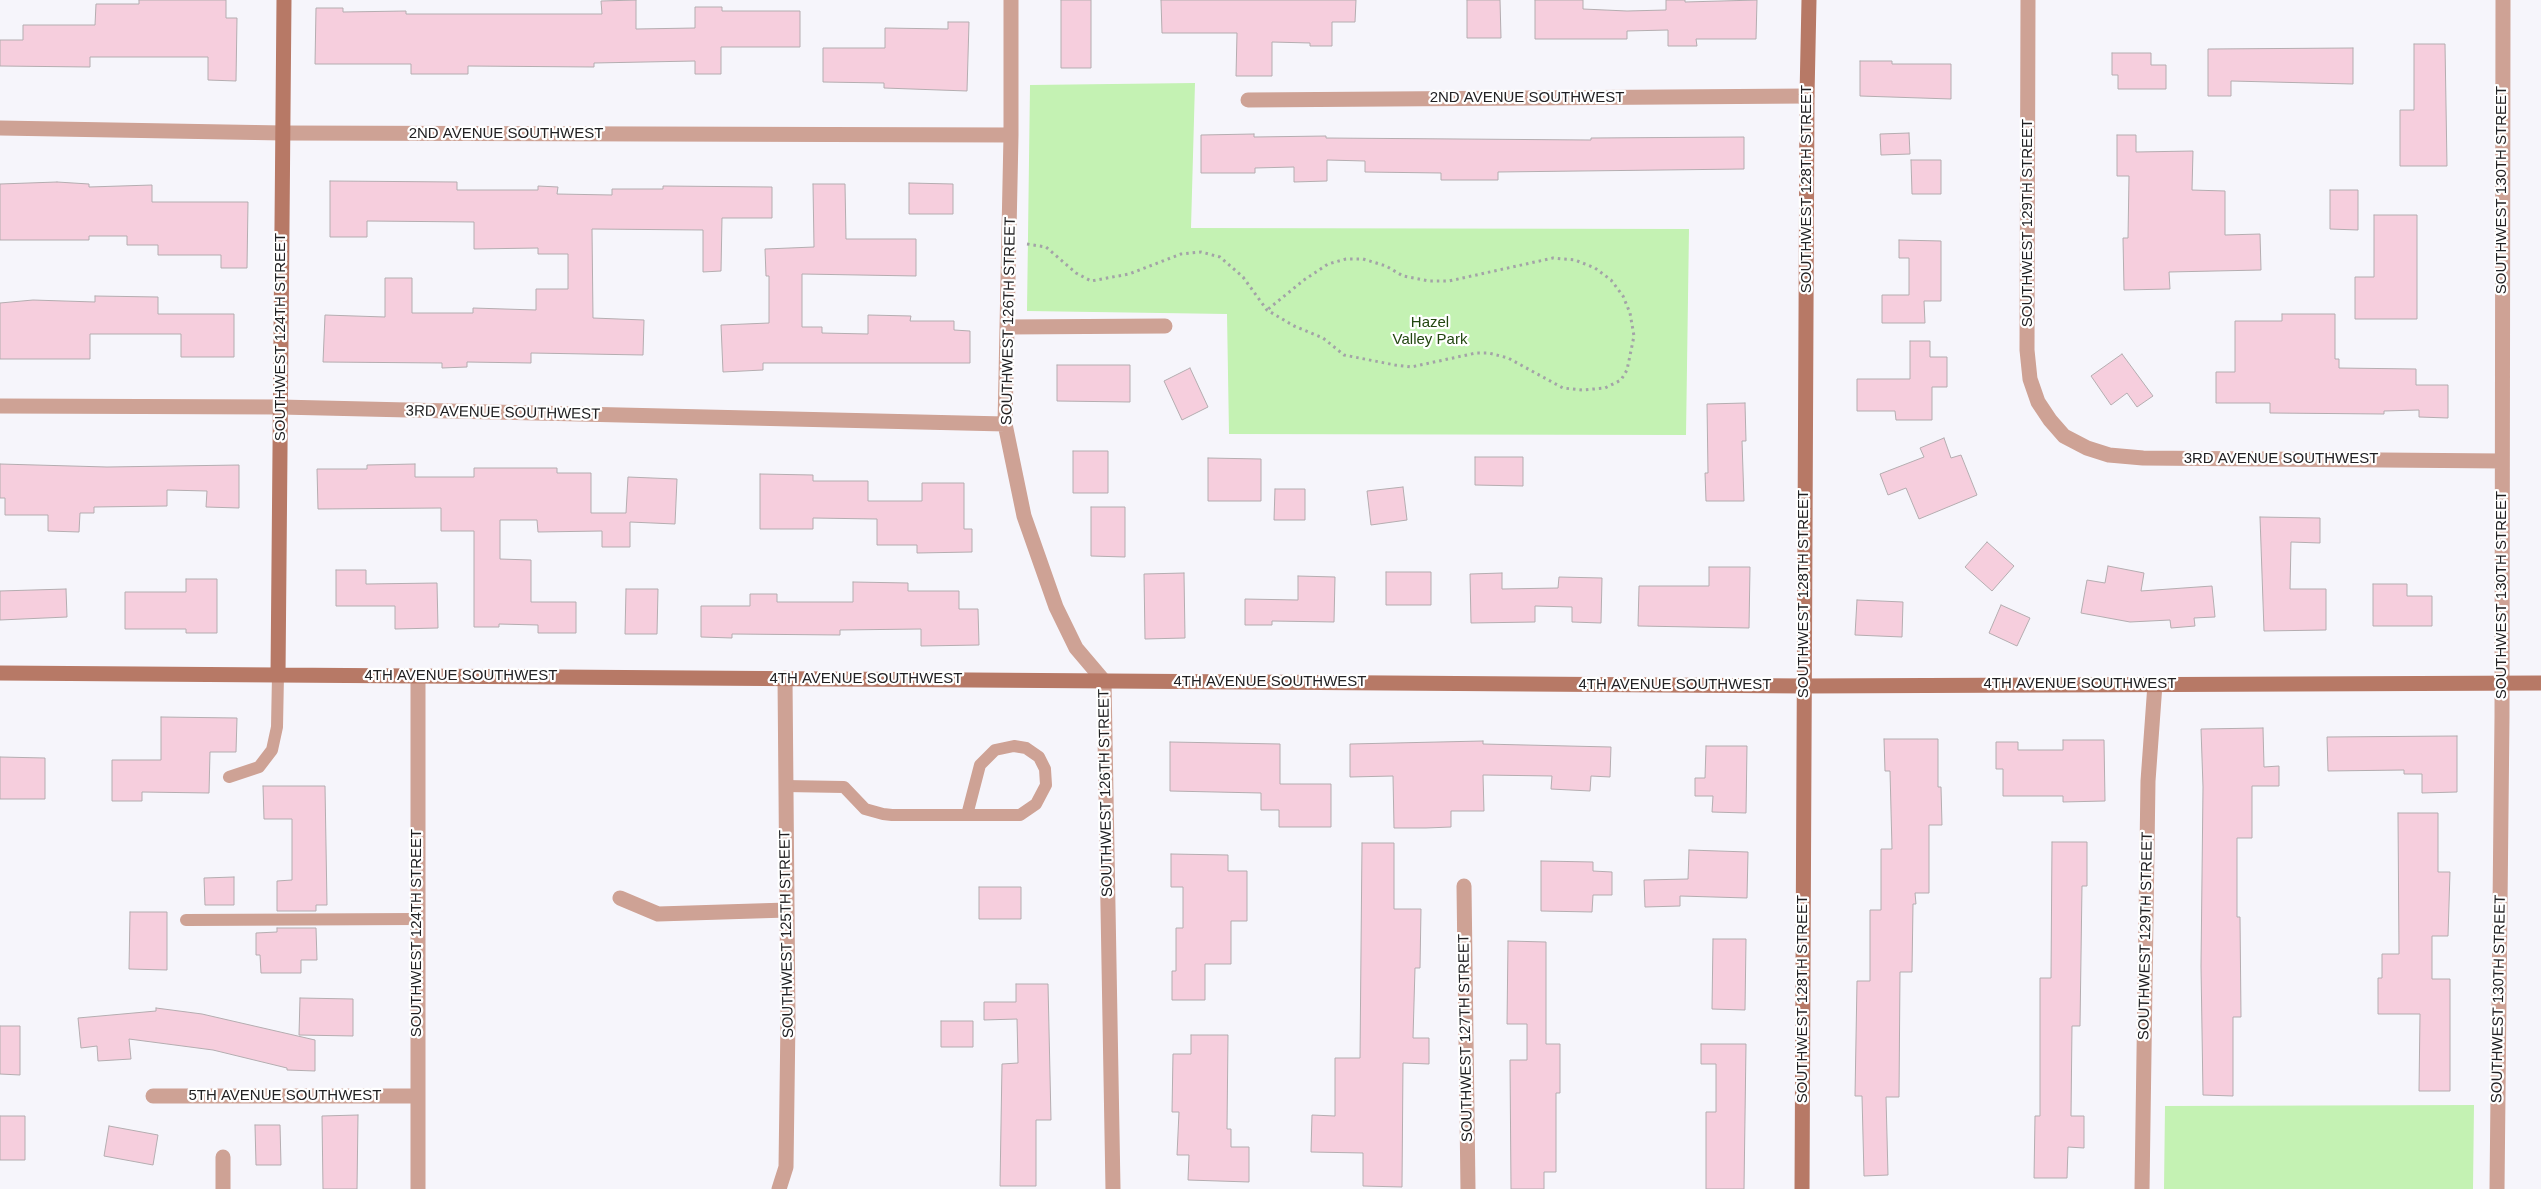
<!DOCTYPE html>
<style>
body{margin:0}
canvas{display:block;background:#f6f5fb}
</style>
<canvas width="2541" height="1189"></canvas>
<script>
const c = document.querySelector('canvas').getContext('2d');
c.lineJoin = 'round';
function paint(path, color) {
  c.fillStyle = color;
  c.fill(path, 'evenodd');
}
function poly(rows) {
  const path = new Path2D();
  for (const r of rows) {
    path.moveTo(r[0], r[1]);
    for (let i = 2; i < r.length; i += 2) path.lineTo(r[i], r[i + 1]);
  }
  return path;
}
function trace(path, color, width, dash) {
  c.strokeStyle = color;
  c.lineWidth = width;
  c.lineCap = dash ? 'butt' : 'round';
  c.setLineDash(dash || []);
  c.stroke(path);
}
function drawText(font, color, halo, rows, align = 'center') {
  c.font = font + ' Arial,sans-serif';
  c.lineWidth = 4.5;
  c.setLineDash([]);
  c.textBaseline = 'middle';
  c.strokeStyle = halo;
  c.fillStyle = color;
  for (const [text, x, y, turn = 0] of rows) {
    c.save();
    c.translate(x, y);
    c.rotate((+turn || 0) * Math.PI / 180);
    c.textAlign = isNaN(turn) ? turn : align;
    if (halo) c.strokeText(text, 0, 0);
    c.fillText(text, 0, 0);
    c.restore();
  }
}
paint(poly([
 [1195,83,1191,228,1689,229,1686,435,1229,434,1227,314,1027,311,1030,85],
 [2474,1105,2473,1189,2164,1189,2165,1106]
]), '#c4f2b3');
const building = poly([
 [139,0,226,0,226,18,237,18,236,81,208,80,208,57,90,57,90,67,0,66,0,40,23,40,23,25,95,25,96,4,139,4,139,0],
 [636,0,636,29,695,28,695,7,722,7,722,11,800,11,800,47,721,47,721,74,695,74,695,61,594,63,594,67,468,66,468,74,411,74,411,64,315,64,316,8,343,8,343,12,406,11,406,14,602,14,601,1,636,0],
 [1061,0,1091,0,1091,68,1061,68,1061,0],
 [1161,0,1356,0,1355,22,1332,22,1332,46,1310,46,1310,43,1272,42,1272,76,1236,76,1237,33,1162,33,1161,0],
 [1467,0,1500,0,1501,38,1467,38,1467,0],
 [1535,0,1583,0,1583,9,1627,11,1666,10,1666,0,1685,0,1685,2,1757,0,1756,39,1696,39,1697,46,1668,46,1668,30,1627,31,1627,39,1535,39,1535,0],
 [948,22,969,22,967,91,884,88,884,83,823,82,823,48,885,48,885,28,948,29,948,22],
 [2414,44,2445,44,2447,166,2400,166,2400,110,2414,110,2414,44],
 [2353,48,2353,84,2231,81,2231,96,2208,96,2208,49,2353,48],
 [2112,53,2151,53,2151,65,2166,65,2166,89,2118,89,2118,75,2112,75,2112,53],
 [1860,61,1892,61,1892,64,1951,64,1951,99,1860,96,1860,61],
 [1909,133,1910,154,1881,155,1880,134,1909,133],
 [1254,134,1254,137,1326,136,1326,138,1591,140,1591,138,1744,137,1744,169,1498,172,1498,180,1441,180,1441,173,1365,172,1365,161,1327,160,1327,181,1294,182,1294,167,1255,168,1255,173,1201,173,1201,135,1254,134],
 [2117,135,2136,135,2136,152,2193,151,2192,190,2225,191,2225,235,2260,234,2261,270,2169,272,2170,289,2124,290,2123,238,2128,238,2129,176,2117,176,2117,135],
 [1911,160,1941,160,1941,194,1912,194,1911,160],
 [330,181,457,182,457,190,538,190,538,186,558,187,557,194,612,195,612,189,663,189,663,186,772,187,772,218,722,218,721,271,703,272,703,230,592,229,593,318,644,320,643,355,531,353,531,363,467,362,467,367,442,368,442,363,323,362,325,315,385,317,385,278,412,278,412,313,473,313,473,308,536,310,536,289,568,289,568,254,538,254,538,248,474,249,474,222,367,221,367,237,330,237,330,181],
 [57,182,89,184,89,187,152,185,152,202,248,202,247,268,221,268,221,255,158,255,158,245,127,245,127,236,89,236,89,240,0,240,0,184,57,182],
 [909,183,953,184,953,214,909,214,909,183],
 [813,184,845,184,846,239,916,239,916,276,802,274,802,327,822,327,822,333,868,334,868,315,911,316,910,321,954,321,954,330,970,331,970,363,763,363,763,370,723,372,721,325,769,323,769,276,766,276,765,249,814,247,813,184],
 [2330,190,2358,190,2358,230,2330,229,2330,190],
 [2374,215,2417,215,2417,319,2355,319,2355,277,2374,277,2374,215],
 [1899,240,1941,241,1941,301,1924,301,1925,323,1882,323,1882,295,1909,295,1909,258,1899,258,1899,240],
 [95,296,158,297,158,314,234,314,234,357,181,357,181,334,90,334,90,359,0,359,0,303,33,300,95,302,95,296],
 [2282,314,2335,314,2335,359,2339,359,2339,368,2416,369,2416,385,2448,385,2448,418,2419,417,2419,410,2384,411,2384,414,2270,413,2270,403,2216,403,2216,372,2235,372,2235,321,2282,321,2282,314],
 [1910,341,1930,341,1930,357,1947,357,1947,387,1932,387,1932,420,1896,420,1895,411,1857,411,1857,379,1910,379,1910,341],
 [2122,354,2153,396,2137,407,2127,393,2111,405,2091,376,2122,354],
 [1057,365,1130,365,1130,402,1057,401,1057,365],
 [1190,368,1208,407,1182,420,1164,381,1190,368],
 [1745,403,1746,441,1742,441,1744,501,1706,501,1705,473,1708,473,1707,404,1745,403],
 [1944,438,1951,458,1961,455,1977,495,1919,519,1906,488,1888,495,1880,474,1924,457,1920,448,1944,438],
 [1073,451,1108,451,1108,493,1073,493,1073,451],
 [1475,457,1523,457,1523,486,1475,485,1475,457],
 [1208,458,1261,459,1261,501,1208,501,1208,458],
 [0,464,107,467,239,465,239,508,206,507,207,491,167,490,167,506,94,507,94,513,80,513,79,532,48,531,48,515,5,515,5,498,0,498,0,464],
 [415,464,415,477,474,477,474,468,557,468,557,473,591,473,591,513,626,513,628,477,677,479,675,524,630,522,630,547,602,547,602,531,538,532,537,520,500,520,500,559,531,560,531,602,576,602,576,633,538,633,538,625,499,624,499,627,474,627,474,531,441,531,441,508,318,509,317,469,367,469,367,465,415,464],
 [760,474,813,475,813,481,868,481,868,501,922,501,922,483,964,483,964,529,972,529,972,552,917,553,917,545,877,545,877,519,813,518,813,529,760,529,760,474],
 [1403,487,1407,520,1371,525,1367,491,1403,487],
 [1275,489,1305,489,1305,520,1274,520,1275,489],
 [1091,507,1125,507,1125,557,1091,556,1091,507],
 [2260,517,2320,518,2320,543,2291,542,2290,589,2326,589,2326,630,2264,631,2260,517],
 [1987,542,2014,566,1992,591,1965,567,1987,542],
 [2108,566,2144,573,2141,591,2212,586,2215,617,2194,618,2195,626,2171,628,2170,620,2130,622,2081,613,2087,580,2105,583,2108,566],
 [1709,567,1750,567,1749,628,1638,626,1639,586,1709,586,1709,567],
 [336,570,366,570,366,584,437,583,438,628,395,629,395,606,336,606,336,570],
 [1386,572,1431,572,1431,605,1386,605,1386,572],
 [1184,573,1185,638,1145,639,1144,574,1184,573],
 [1502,573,1502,589,1558,588,1559,577,1602,578,1601,623,1572,622,1572,607,1535,606,1535,622,1471,623,1470,574,1502,573],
 [1298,576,1335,577,1334,622,1272,621,1272,625,1245,625,1245,599,1298,600,1298,576],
 [186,579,217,579,217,633,186,633,186,629,125,629,125,592,186,592,186,579],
 [853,582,908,583,908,591,959,591,959,609,978,609,979,645,921,646,921,629,840,630,840,635,732,634,732,638,701,637,701,606,750,606,750,594,777,594,777,602,853,602,853,582],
 [2373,584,2407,584,2407,596,2432,596,2432,626,2373,626,2373,584],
 [66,589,67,617,0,620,0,591,66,589],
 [626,589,658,589,657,634,625,634,626,589],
 [1857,600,1903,602,1902,637,1855,635,1857,600],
 [2001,605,2030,618,2017,646,1989,633,2001,605],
 [161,717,237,718,236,752,210,752,209,793,142,792,142,801,112,801,112,760,161,760,161,717],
 [2263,728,2264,767,2279,766,2279,786,2252,786,2252,838,2237,838,2237,917,2240,917,2241,1017,2233,1017,2233,1096,2203,1095,2201,966,2203,787,2201,729,2263,728],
 [2457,736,2457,792,2422,793,2422,774,2404,774,2404,770,2328,771,2327,737,2457,736],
 [1884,739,1938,739,1938,787,1941,787,1942,825,1929,825,1929,893,1915,893,1916,904,1913,904,1912,972,1900,972,1899,1097,1886,1097,1888,1175,1864,1176,1862,1096,1855,1096,1857,981,1870,981,1870,910,1881,910,1881,849,1892,849,1890,771,1885,771,1884,739],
 [2063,740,2104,740,2105,801,2063,802,2063,796,2003,796,2003,769,1996,769,1996,742,2018,742,2018,750,2063,750,2063,740],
 [1483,741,1483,744,1611,747,1610,777,1591,776,1590,791,1551,789,1552,776,1483,775,1484,811,1451,811,1451,827,1426,828,1394,828,1393,776,1350,777,1350,744,1483,741],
 [1170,742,1280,744,1280,784,1331,784,1331,827,1279,827,1279,810,1261,810,1261,793,1170,791,1170,742],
 [1706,746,1747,746,1746,813,1712,812,1713,796,1695,796,1695,778,1705,778,1706,746],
 [0,757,45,758,45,799,0,799,0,757],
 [263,786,325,786,327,905,316,905,316,911,277,911,277,881,292,880,292,819,264,819,263,786],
 [2398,813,2438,813,2438,872,2450,872,2448,936,2432,936,2432,979,2450,979,2450,1091,2419,1091,2420,1014,2378,1014,2378,978,2382,978,2382,954,2399,954,2398,813],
 [2052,842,2087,842,2087,886,2082,886,2080,1026,2072,1026,2071,1116,2084,1116,2084,1148,2068,1147,2067,1178,2034,1178,2035,1116,2040,1116,2040,978,2051,978,2052,842],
 [1362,843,1394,843,1394,909,1421,909,1420,968,1415,968,1413,1038,1429,1038,1429,1064,1403,1063,1402,1187,1363,1186,1363,1153,1311,1152,1312,1115,1335,1116,1335,1058,1360,1058,1362,843],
 [1689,850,1748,852,1747,898,1680,896,1680,906,1645,907,1644,880,1688,879,1689,850],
 [1171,854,1228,855,1228,871,1247,871,1247,921,1231,921,1231,964,1205,964,1205,1000,1172,1000,1172,971,1176,971,1176,928,1183,928,1183,887,1171,887,1171,854],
 [1541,861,1593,862,1593,871,1612,872,1612,895,1593,895,1592,912,1541,911,1541,861],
 [234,877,234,905,205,905,204,878,234,877],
 [979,887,1021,887,1021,919,979,919,979,887],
 [130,912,167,912,167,970,129,969,130,912],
 [277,928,316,928,317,960,301,960,301,973,261,973,260,955,256,955,256,933,277,932,277,928],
 [1713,939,1746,939,1745,1010,1712,1009,1713,939],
 [1508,941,1546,942,1546,1044,1560,1044,1560,1093,1556,1093,1556,1172,1544,1172,1544,1189,1511,1189,1510,1060,1527,1060,1527,1024,1507,1024,1508,941],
 [1016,984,1048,984,1051,1120,1036,1120,1036,1186,1000,1186,1002,1064,1018,1063,1017,1019,984,1020,984,1002,1016,1002,1016,984],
 [300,998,353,999,353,1036,299,1035,300,998],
 [156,1008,202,1014,315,1040,315,1071,287,1070,287,1068,213,1050,129,1039,131,1059,98,1061,97,1046,81,1048,78,1018,156,1011,156,1008],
 [941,1021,973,1021,973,1047,941,1047,941,1021],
 [0,1026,20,1026,20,1075,0,1074,0,1026],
 [1191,1035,1228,1035,1227,1129,1231,1129,1231,1147,1249,1147,1249,1182,1188,1180,1189,1155,1177,1155,1179,1112,1172,1112,1173,1054,1191,1054,1191,1035],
 [1701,1044,1746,1044,1744,1189,1706,1189,1706,1112,1716,1112,1716,1064,1701,1064,1701,1044],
 [358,1115,357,1189,323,1189,322,1116,358,1115],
 [0,1116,25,1116,25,1160,0,1160,0,1116],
 [255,1125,280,1125,281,1165,256,1165,255,1125],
 [109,1126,158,1135,153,1165,104,1156,109,1126]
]);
paint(building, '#f6cedd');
trace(building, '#b4adb0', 1);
trace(poly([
 [1027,244,1046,247,1076,273,1091,281,1129,274,1181,254,1201,252,1220,257,1243,277,1267,310,1294,326,1323,338,1344,355,1395,365,1411,367,1476,353,1489,353,1508,358,1563,388,1582,390,1605,388,1621,380,1627,370,1634,336,1630,313,1623,296,1611,280,1595,268,1575,260,1553,258,1449,281,1429,281,1403,276,1386,266,1363,259,1346,259,1328,264,1304,280,1267,310]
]), '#a3a3a7', 3, [2.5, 4]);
trace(poly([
 [229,777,259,767,272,750,277,727,278,675],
 [785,786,844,787,865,809,883,814,892,815,1020,815,1036,804,1046,785,1045,769,1039,757,1026,748,1014,746,995,750,980,765,967,815],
 [186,920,417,919]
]), '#cea295', 12);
trace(poly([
 [1011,0,1011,135,1005,424,1024,516,1056,607,1076,648,1104,681,1113,1189],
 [2028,0,2027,350,2030,379,2038,402,2050,420,2064,436,2087,448,2109,455,2143,458,2502,461],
 [1248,100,1807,96],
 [0,128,283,133,1011,135],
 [1008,327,1165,326],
 [0,406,280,407,1005,424],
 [418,676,418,1189],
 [1464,886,1468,1189],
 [620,898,658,914,787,910],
 [153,1096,417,1096],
 [223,1189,223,1157],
 [779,1189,786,1167,788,1020,785,678],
 [2142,1189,2148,781,2155,684],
 [2497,1189,2502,717,2503,0]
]), '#cea295', 15);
trace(poly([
 [0,673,1804,686,2541,683],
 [278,675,284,0],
 [1802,1189,1807,96,1809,0]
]), '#b77966', 15);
drawText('15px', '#212123', '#fff', [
 ["2ND AVENUE SOUTHWEST",1527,98],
 ["2ND AVENUE SOUTHWEST",506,134],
 ["SOUTHWEST 128TH STREET",1807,189,-90],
 ["SOUTHWEST 130TH STREET",2502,190,-90],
 ["SOUTHWEST 129TH STREET",2028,223,-90],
 ["SOUTHWEST 126TH STREET",1009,321,-89],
 ["SOUTHWEST 124TH STREET",281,337,-90],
 ["3RD AVENUE SOUTHWEST",503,413,1],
 ["3RD AVENUE SOUTHWEST",2281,459],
 ["SOUTHWEST 128TH STREET",1804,594,-90],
 ["SOUTHWEST 130TH STREET",2502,595,-90],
 ["4TH AVENUE SOUTHWEST",461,676],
 ["4TH AVENUE SOUTHWEST",866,679],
 ["4TH AVENUE SOUTHWEST",1270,682],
 ["4TH AVENUE SOUTHWEST",2080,684],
 ["4TH AVENUE SOUTHWEST",1675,685],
 ["SOUTHWEST 126TH STREET",1106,793,-91],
 ["SOUTHWEST 124TH STREET",417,933,-90],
 ["SOUTHWEST 125TH STREET",787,934,-91],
 ["SOUTHWEST 129TH STREET",2146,936,-89],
 ["SOUTHWEST 128TH STREET",1803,999,-90],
 ["SOUTHWEST 130TH STREET",2499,999,-89],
 ["SOUTHWEST 127TH STREET",1466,1038,-91],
 ["5TH AVENUE SOUTHWEST",285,1096]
]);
drawText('15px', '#224610', '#fff', [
 ["Hazel",1430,323],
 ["Valley Park",1430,340]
]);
</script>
